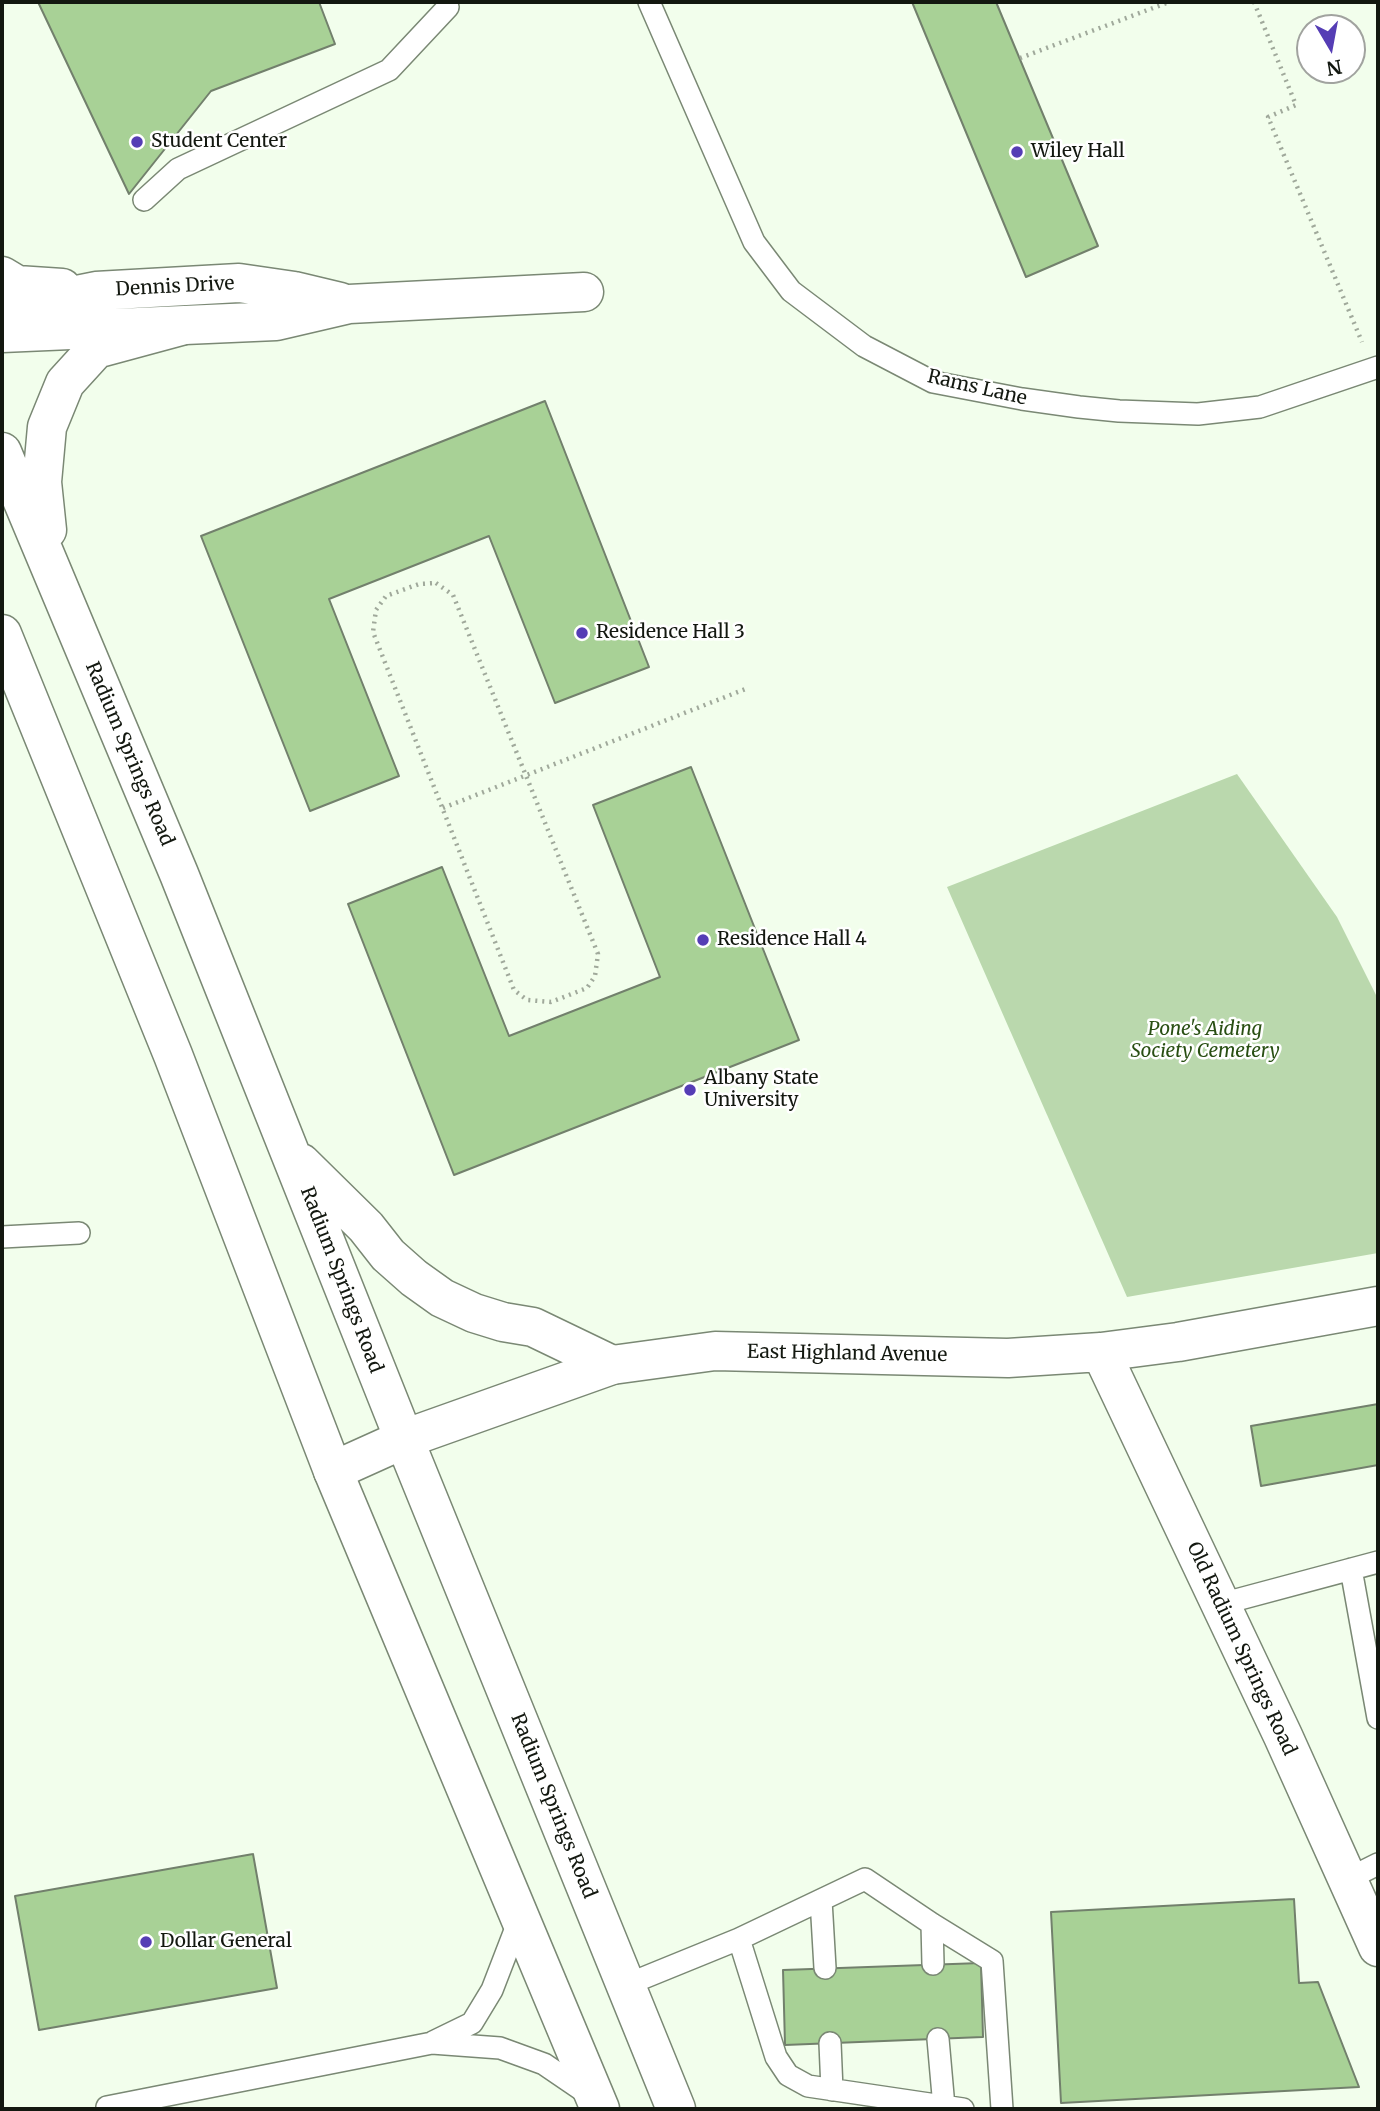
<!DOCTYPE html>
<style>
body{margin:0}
#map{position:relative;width:1380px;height:2111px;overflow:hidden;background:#f2feec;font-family:Merriweather,serif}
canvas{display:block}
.frame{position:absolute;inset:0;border:4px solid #131810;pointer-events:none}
.north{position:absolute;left:1296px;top:14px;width:70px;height:70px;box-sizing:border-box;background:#fff;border:2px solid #a1a39f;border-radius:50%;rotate:170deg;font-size:19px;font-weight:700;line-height:28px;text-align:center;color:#131810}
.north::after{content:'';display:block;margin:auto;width:24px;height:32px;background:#553db5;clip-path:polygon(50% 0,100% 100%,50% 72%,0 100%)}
</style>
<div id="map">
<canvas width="1380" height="2111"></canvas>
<div class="frame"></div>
<div class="north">N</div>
</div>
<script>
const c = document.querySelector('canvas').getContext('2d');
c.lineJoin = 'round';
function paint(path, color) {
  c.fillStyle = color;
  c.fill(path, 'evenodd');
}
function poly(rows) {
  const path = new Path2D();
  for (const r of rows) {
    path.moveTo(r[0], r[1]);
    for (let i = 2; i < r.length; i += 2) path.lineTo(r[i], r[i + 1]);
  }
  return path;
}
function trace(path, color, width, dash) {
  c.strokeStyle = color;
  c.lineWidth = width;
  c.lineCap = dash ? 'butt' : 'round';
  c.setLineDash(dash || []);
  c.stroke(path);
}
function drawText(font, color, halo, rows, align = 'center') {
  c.font = font + ' Merriweather,serif';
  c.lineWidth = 5;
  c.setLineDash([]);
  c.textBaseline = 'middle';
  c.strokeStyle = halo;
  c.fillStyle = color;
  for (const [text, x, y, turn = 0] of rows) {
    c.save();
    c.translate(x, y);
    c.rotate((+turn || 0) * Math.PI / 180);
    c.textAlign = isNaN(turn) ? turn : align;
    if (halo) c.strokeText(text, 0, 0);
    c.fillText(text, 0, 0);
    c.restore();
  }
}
paint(poly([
 [1237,774,1337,917,1378,999,1378,1253,1127,1297,947,887]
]), '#bad8ad');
const building = poly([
 [38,2,319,2,335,44,211,91,129,194,38,2],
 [912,2,996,2,1098,246,1026,277,912,2],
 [545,401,649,667,555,703,489,536,329,599,399,776,310,811,201,536,545,401],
 [691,767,799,1040,454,1175,348,904,442,867,509,1036,660,977,593,805,691,767],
 [1378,1404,1378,1465,1261,1486,1251,1426,1378,1404],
 [253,1854,277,1988,39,2030,15,1896,253,1854],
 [1294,1899,1299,1983,1318,1982,1359,2087,1061,2103,1051,1912,1294,1899],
 [981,1963,983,2037,785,2045,783,1970,981,1963]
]);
paint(building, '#a8d196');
trace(building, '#72806c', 2);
const lane = poly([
 [649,2,754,242,791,291,864,346,933,382,1022,399,1079,407,1119,411,1198,414,1260,407,1378,367],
 [144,200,178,169,389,70,448,7],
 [2,1237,79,1233],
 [1351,1569,1378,1718],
 [1221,1604,1378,1562],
 [1348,1879,1378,1864],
 [821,1900,825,1968],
 [932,1924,933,1964],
 [739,1939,865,1879,932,1924,992,1961,1002,2109],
 [626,1985,739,1939,776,2057,788,2075,808,2086,963,2109],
 [938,2039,944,2107],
 [433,2042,472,2023,492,1990,519,1920],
 [830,2043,832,2090],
 [108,2109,107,2107,432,2043,500,2048,544,2064,588,2094]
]);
const street = poly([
 [2,276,17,285,62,288],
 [2,310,96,291,239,283,294,291,340,302],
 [2,333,276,321,349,304,584,292],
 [1101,1352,1283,1736,1378,1947],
 [333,1471,404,1439,612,1365,715,1351,1008,1358,1101,1352,1178,1342,1378,1306]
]);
const secondary = poly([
 [2,452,179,874,404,1439,676,2109],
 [47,530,42,482,47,427,65,383,96,349,181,326],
 [2,634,173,1055,333,1471,600,2109],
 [301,1163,366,1227,388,1255,414,1278,442,1298,474,1313,503,1322,533,1327,612,1365]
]);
trace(lane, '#7a8874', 24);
trace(street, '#7a8874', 41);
trace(secondary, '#7a8874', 41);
trace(poly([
 [1254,2,1296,105,1268,117,1362,342],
 [1020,58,1169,2],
 [436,583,453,595,598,954,595,976,587,988,551,1002,527,1000,514,990,373,632,376,610,386,596,419,584,436,583],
 [443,808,748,688]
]), '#a0a99b', 4.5, [2, 5]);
trace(lane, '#fff', 21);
trace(street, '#fff', 38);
trace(secondary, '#fff', 38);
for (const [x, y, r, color] of [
 [137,142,7,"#553db5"],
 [1017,152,7,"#553db5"],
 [582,633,7,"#553db5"],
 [703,940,7,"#553db5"],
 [690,1090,7,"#553db5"],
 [146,1942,7,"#553db5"]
]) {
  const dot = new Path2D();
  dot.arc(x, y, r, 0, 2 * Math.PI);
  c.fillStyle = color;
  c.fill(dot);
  trace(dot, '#fff', 2.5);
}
drawText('19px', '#131810', '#fff', [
 ["Student Center",151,142],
 ["Wiley Hall",1031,152],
 ["Residence Hall 3",596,633],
 ["Residence Hall 4",717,940],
 ["Albany State",704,1079],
 ["University",704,1101],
 ["Dollar General",160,1942]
], 'left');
drawText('19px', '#131810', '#fff', [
 ["Dennis Drive",175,287,-3],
 ["Rams Lane",977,388,13],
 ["Radium Springs Road",129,754,67],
 ["Radium Springs Road",341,1280,69],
 ["East Highland Avenue",847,1354,1],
 ["Old Radium Springs Road",1241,1649,65],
 ["Radium Springs Road",553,1806,68]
]);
drawText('italic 19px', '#294f13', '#fff', [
 ["Pone's Aiding",1205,1030],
 ["Society Cemetery",1205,1052]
]);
</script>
